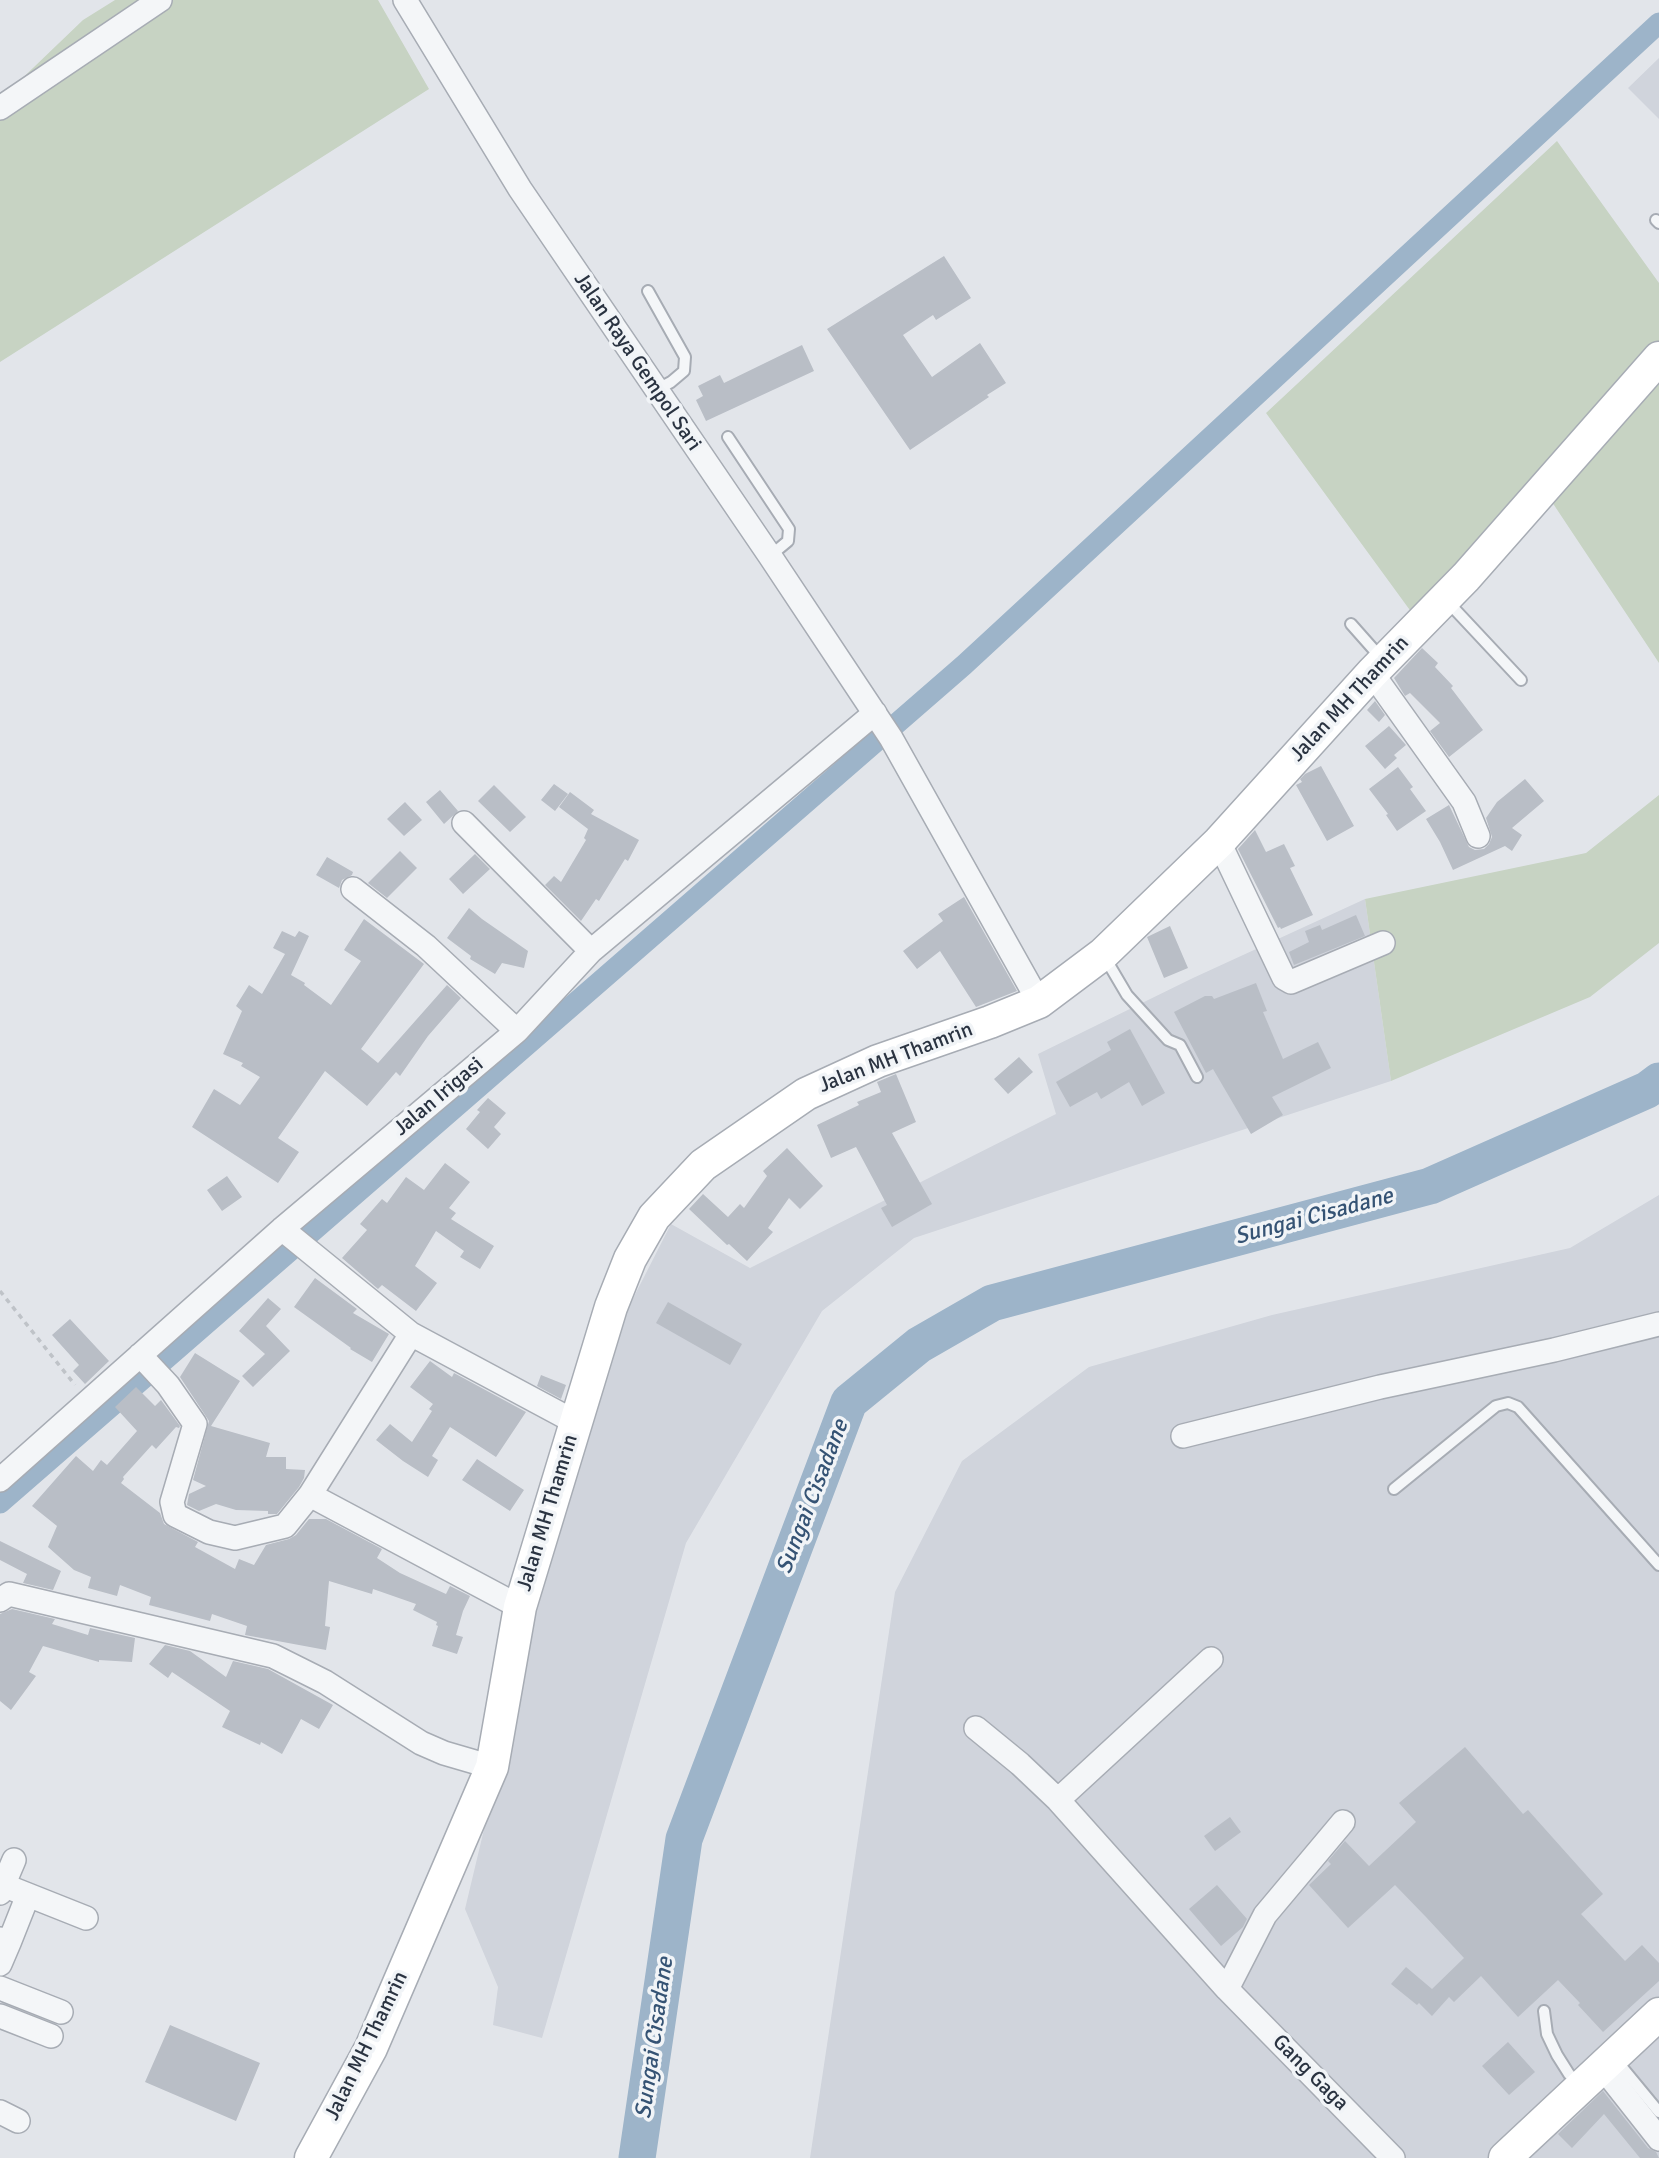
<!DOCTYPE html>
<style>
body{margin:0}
canvas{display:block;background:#e2e5ea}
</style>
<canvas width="1659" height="2158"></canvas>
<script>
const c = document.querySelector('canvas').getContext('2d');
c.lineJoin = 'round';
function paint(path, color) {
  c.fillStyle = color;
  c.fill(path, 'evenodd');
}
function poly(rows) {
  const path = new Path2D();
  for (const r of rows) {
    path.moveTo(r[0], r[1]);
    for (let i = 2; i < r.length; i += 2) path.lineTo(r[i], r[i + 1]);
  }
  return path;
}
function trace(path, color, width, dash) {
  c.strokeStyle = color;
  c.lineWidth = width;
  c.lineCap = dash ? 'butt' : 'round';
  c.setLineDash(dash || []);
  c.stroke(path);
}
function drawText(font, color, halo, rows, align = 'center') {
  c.font = font + ' Signika,sans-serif';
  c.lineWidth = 7;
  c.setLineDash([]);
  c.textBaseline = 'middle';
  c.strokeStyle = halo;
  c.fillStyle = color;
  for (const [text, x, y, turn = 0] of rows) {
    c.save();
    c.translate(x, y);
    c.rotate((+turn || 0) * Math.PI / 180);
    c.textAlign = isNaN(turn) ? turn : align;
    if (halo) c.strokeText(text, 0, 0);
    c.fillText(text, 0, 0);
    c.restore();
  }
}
paint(poly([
 [1659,58,1659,119,1628,88],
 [1365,899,1391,1081,914,1238,822,1311,686,1543,542,2038,493,2025,498,1987,465,1909,591,1381,671,1224,750,1268,1056,1114,1038,1054,1193,978],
 [1659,1195,1659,2158,810,2158,895,1592,962,1461,1089,1367,1272,1315,1570,1248]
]), '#d0d4dc');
paint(poly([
 [115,0,378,0,429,89,0,362,0,97,9,91,83,20],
 [1557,141,1659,283,1659,663,1552,502,1412,613,1266,413],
 [1659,795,1659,943,1590,997,1391,1081,1365,899,1586,853]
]), '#c7d3c3');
trace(poly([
 [0,1503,964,665,1659,23]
]), '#9db4c9', 21);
trace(poly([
 [637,2158,684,1839,849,1402,919,1345,992,1303,1430,1186,1647,1090,1659,1081]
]), '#9db4c9', 37);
paint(poly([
 [944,256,971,298,936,320,933,315,903,335,932,377,980,343,1006,383,987,395,989,397,910,450,827,329],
 [802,345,814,371,706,421,696,400,703,396,698,386,720,375,724,383],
 [1422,648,1438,663,1435,667,1453,686,1451,688,1483,730,1449,757,1430,731,1440,723,1410,693,1405,696,1394,678],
 [1375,701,1385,715,1379,722,1367,710],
 [1389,726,1406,745,1394,755,1397,758,1385,769,1365,746],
 [1321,766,1354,826,1327,841,1296,785,1302,782,1300,779,1305,774],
 [1398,767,1413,787,1410,789,1426,811,1397,831,1386,815,1388,814,1369,789],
 [1525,779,1544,801,1512,828,1522,835,1512,851,1505,846,1453,870,1440,842,1426,819,1449,805,1469,847,1475,850,1484,849,1489,844,1492,837,1486,818,1497,802],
 [554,784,568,794,555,811,541,800],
 [494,785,526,817,510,832,478,801],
 [440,790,458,811,444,824,426,802],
 [570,792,594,810,591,814,639,840,628,861,625,859,599,901,596,899,581,921,545,885,554,876,561,882,586,840,584,838,588,829,559,807],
 [405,802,422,820,404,836,387,819],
 [1255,830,1266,852,1284,844,1295,866,1290,868,1313,915,1281,929,1280,927,1278,928,1238,849],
 [400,851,417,868,387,898,368,883],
 [475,854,490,869,463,894,449,879],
 [327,857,353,872,352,875,342,880,339,888,316,875],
 [964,897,1017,991,976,1007,940,951,917,969,903,951,943,921,938,914],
 [469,908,482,919,528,951,524,968,502,963,495,974,470,959,471,956,447,938],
 [1356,915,1365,936,1294,965,1289,952,1309,942,1305,931,1320,925,1322,930],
 [364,919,424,964,361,1049,378,1063,447,985,461,998,428,1036,400,1076,396,1072,367,1106,325,1071,278,1138,299,1152,278,1183,192,1127,214,1089,240,1105,260,1077,241,1066,243,1063,223,1054,242,1011,236,1006,249,985,262,994,285,954,273,948,282,931,295,937,299,931,309,936,291,975,305,983,304,985,331,1005,361,961,344,950],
 [1170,926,1188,968,1164,978,1147,937],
 [1256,983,1267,1011,1263,1012,1283,1059,1318,1042,1331,1068,1272,1097,1283,1115,1251,1134,1213,1069,1206,1073,1174,1012,1205,996,1212,996,1214,999],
 [1130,1029,1165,1093,1142,1106,1129,1082,1101,1099,1097,1092,1070,1107,1056,1082,1111,1050,1107,1042],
 [1019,1057,1033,1072,1008,1094,994,1079],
 [896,1074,916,1122,892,1133,932,1204,892,1227,881,1208,887,1205,856,1147,831,1158,817,1125,859,1105,857,1102,881,1092,877,1082],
 [488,1098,506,1113,494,1127,501,1134,488,1149,466,1129,480,1112,477,1110],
 [787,1148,823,1186,800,1209,789,1198,768,1228,773,1232,747,1261,729,1244,727,1245,689,1209,703,1194,728,1217,740,1204,744,1208,767,1176,763,1171],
 [445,1163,470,1182,449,1208,456,1213,451,1219,494,1246,480,1269,460,1257,464,1251,436,1231,415,1266,437,1283,416,1311,382,1285,378,1289,342,1258,367,1230,360,1224,382,1199,387,1203,406,1177,424,1190],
 [227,1176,242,1197,222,1211,207,1190],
 [315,1278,357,1309,353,1313,389,1334,372,1362,350,1349,351,1348,294,1307],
 [268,1298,281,1309,266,1326,290,1351,253,1387,242,1376,265,1354,239,1331],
 [668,1302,742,1344,730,1365,656,1323],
 [70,1319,109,1361,85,1384,73,1371,79,1365,52,1335],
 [195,1353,240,1381,211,1426,270,1443,266,1457,286,1457,286,1469,305,1470,304,1478,299,1487,277,1514,268,1514,268,1511,236,1510,216,1504,199,1511,187,1505,189,1494,206,1486,193,1480,209,1421,180,1377],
 [430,1361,452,1377,454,1373,526,1412,496,1457,450,1427,432,1456,438,1460,428,1477,403,1461,376,1440,390,1424,412,1442,432,1411,429,1409,433,1404,410,1387],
 [541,1375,566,1385,561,1399,537,1386],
 [136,1387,155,1406,161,1400,180,1426,179,1428,176,1427,156,1449,152,1445,123,1477,124,1479,121,1483,160,1513,164,1524,198,1542,195,1547,235,1569,239,1559,254,1565,266,1545,289,1539,296,1535,309,1519,326,1519,382,1549,377,1558,400,1573,446,1594,450,1586,470,1596,463,1611,456,1635,463,1637,457,1654,432,1646,438,1626,436,1625,437,1622,413,1610,416,1604,373,1589,372,1594,329,1581,325,1626,330,1627,326,1650,245,1635,247,1626,212,1614,210,1621,149,1605,151,1597,120,1585,117,1596,88,1588,91,1577,74,1570,48,1547,57,1526,32,1506,76,1456,93,1471,101,1460,107,1465,137,1431,115,1407],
 [477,1459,524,1490,510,1511,462,1480],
 [0,1541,61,1571,53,1590,23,1583,27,1574,0,1560],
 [12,1609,55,1619,52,1624,88,1635,90,1628,135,1638,132,1662,99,1660,99,1662,43,1646,29,1672,36,1676,11,1710,0,1701,0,1614],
 [165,1645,190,1651,226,1677,233,1661,268,1669,333,1705,319,1729,301,1719,282,1754,261,1742,260,1745,222,1727,230,1711,172,1672,168,1678,149,1664],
 [1465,1747,1523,1814,1528,1810,1603,1894,1581,1914,1625,1961,1642,1945,1659,1963,1659,1981,1603,2032,1578,2005,1580,2003,1558,1980,1518,2017,1481,1976,1454,2002,1449,1997,1432,2016,1419,2003,1417,2005,1391,1984,1406,1967,1432,1989,1464,1958,1426,1917,1395,1885,1348,1928,1309,1885,1331,1864,1328,1861,1345,1841,1369,1866,1416,1822,1399,1803],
 [1230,1817,1241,1832,1215,1851,1204,1836],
 [1217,1885,1247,1919,1243,1927,1221,1946,1189,1909],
 [170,2025,260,2063,236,2121,145,2082],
 [1508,2042,1535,2072,1509,2095,1482,2066],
 [1603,2091,1648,2148,1656,2152,1659,2158,1640,2158,1604,2114,1572,2148,1558,2134]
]), '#b9bec6');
const lane = poly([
 [1656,220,1659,223],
 [648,291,685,357,684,371,671,382,656,390],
 [728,437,789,529,788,541,770,556],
 [1447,601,1521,680],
 [1351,624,1382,659],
 [1104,956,1127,995,1168,1040,1180,1045,1197,1077],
 [1394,1489,1496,1406,1508,1403,1518,1407,1659,1565],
 [1544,2011,1547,2034,1557,2055,1569,2074,1580,2085],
 [1616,2060,1659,2112]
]);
const street = poly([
 [405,0,520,189,770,556,891,738,1039,1002],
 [0,108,160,0],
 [1372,673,1464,802,1478,836],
 [464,823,591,951],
 [1219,842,1284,978,1291,982,1383,943],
 [353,889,426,946,517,1031],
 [282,1229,411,1334,575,1422],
 [140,1355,168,1385,195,1424,172,1502,175,1515,209,1532,235,1538,285,1526,310,1495,520,1607],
 [1183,1436,1380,1387,1554,1350,1659,1324],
 [0,1480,282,1229,517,1031,591,951,875,713],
 [310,1495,411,1334],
 [0,1600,9,1594,273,1656,325,1682,421,1743,444,1753,492,1767],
 [976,1728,1020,1764,1058,1800,1227,1989,1393,2158],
 [1058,1800,1211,1659],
 [3,1885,86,1918],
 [0,1893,14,1860],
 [0,1939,9,1943,0,1964],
 [9,1943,28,1895],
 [0,1988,61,2012],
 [1227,1989,1265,1915,1343,1822],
 [0,2016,51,2036],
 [1603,2068,1659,2139],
 [0,2112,18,2121]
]);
const secondary = poly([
 [311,2158,371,2048,492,1767,520,1607,611,1307,630,1259,654,1217,703,1165,806,1094,878,1061,990,1022,1039,1002,1103,954,1219,842,1372,673,1466,577,1659,358],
 [1505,2158,1659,2014]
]);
trace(lane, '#a7acb4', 14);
trace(street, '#a7acb4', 26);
trace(secondary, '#a7acb4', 35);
trace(poly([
 [0,1291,75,1385]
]), '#bfc3c8', 3.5, [5, 5]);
trace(lane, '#f4f6f8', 10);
trace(street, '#f4f6f8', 23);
trace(secondary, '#fff', 32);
drawText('21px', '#2a3341', '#f1f4f7', [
 ["Jalan Raya Gempol Sari",637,362,56],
 ["Jalan MH Thamrin",1350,699,-47],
 ["Jalan MH Thamrin",896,1058,-21],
 ["Jalan Irigasi",439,1097,-40],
 ["Jalan MH Thamrin",548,1513,-73],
 ["Jalan MH Thamrin",367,2046,-64],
 ["Gang Gaga",1310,2073,45]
]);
drawText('italic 23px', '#355374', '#f1f4f7', [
 ["Sungai Cisadane",1314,1217,-15],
 ["Sungai Cisadane",813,1497,-69],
 ["Sungai Cisadane",655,2038,-82]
]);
</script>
